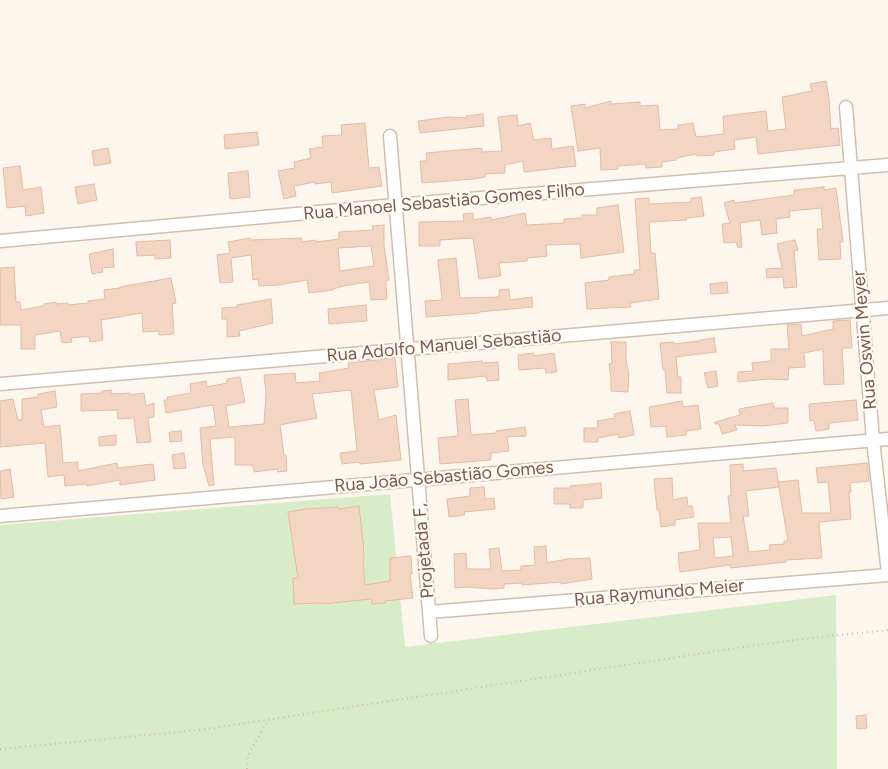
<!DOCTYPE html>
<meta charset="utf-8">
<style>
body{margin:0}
canvas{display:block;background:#fdf6ec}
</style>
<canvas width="888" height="769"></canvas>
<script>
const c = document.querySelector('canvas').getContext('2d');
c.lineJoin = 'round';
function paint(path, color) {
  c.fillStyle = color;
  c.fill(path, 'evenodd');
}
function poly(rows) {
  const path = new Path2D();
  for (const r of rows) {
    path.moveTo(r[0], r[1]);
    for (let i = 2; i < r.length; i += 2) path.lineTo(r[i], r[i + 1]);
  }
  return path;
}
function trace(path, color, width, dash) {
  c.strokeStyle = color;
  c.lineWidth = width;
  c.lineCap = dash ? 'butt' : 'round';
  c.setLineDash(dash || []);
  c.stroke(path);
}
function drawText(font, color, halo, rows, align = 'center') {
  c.font = font + ' Figtree,sans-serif';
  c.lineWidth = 4.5;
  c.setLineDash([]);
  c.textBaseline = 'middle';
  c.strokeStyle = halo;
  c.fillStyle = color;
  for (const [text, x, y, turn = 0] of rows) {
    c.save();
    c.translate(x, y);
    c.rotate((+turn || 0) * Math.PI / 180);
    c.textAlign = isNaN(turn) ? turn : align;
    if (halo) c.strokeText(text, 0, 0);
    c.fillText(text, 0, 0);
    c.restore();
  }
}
paint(poly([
 [390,494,405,647,836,595,837,769,0,769,0,525]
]), '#d8ecc9');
const building = poly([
 [826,81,829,98,831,129,838,128,840,145,758,154,756,137,734,140,735,149,714,152,714,155,697,156,697,154,676,158,676,160,662,162,662,167,646,168,646,164,618,166,618,169,601,170,600,148,578,151,571,106,585,104,585,108,611,101,611,104,640,102,640,106,658,105,660,130,678,129,678,125,693,123,696,137,724,134,723,116,766,111,768,131,786,129,782,97,812,91,810,84,826,81],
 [483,114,484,126,420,133,418,121,448,117,467,118,466,116,483,114],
 [517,115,518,126,530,123,534,140,551,138,552,149,573,146,576,166,524,172,523,161,505,165,505,173,485,174,485,177,474,179,422,183,420,161,427,161,426,153,482,148,482,152,502,151,498,117,517,115],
 [365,123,369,168,379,167,382,186,332,193,331,182,315,184,315,182,294,186,296,196,284,199,278,171,295,168,294,162,311,158,309,149,323,147,322,136,342,135,341,125,365,123],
 [257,132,259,145,225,149,224,135,257,132],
 [108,148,111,163,94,166,92,151,108,148],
 [20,166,23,190,41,187,44,213,26,216,25,206,7,208,3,168,20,166],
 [248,171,250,197,230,199,228,173,248,171],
 [94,184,97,200,78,204,75,187,94,184],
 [824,187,824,190,836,188,843,242,840,242,841,259,819,260,817,229,823,229,821,208,789,211,790,217,776,219,777,233,762,235,760,220,740,223,742,247,738,248,736,242,724,243,722,224,730,223,724,203,734,200,735,203,794,195,794,190,824,187],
 [701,197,704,216,686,218,687,220,649,222,651,253,655,253,659,299,630,303,631,307,587,309,585,283,609,280,609,277,634,274,634,270,640,270,635,199,649,198,649,204,691,202,691,198,701,197],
 [618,205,624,252,581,258,580,244,546,245,547,256,527,258,527,261,499,263,501,276,479,279,473,238,440,240,440,246,419,246,419,222,464,221,463,214,473,213,473,220,491,217,491,220,525,213,527,225,564,223,564,219,582,218,582,215,597,215,597,208,618,205],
 [384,225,384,245,389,280,386,280,387,299,371,300,369,282,343,286,333,289,333,290,309,293,307,280,279,285,259,286,258,279,253,280,251,255,231,258,233,282,220,283,217,255,230,253,228,242,250,238,251,240,302,238,302,242,316,240,316,242,339,239,339,232,373,230,372,226,384,225],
 [371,246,374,266,340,271,338,248,371,246],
 [170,240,171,258,155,259,155,255,137,256,136,242,170,240],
 [795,240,798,250,794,251,797,287,784,288,783,277,767,278,766,269,782,268,777,244,795,240],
 [113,249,114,267,102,268,103,272,92,274,89,254,113,249],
 [456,258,460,298,499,297,499,290,509,289,510,300,532,297,533,307,479,312,479,313,426,317,425,301,442,300,438,260,456,258],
 [14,267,16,302,20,302,21,310,44,306,44,304,56,302,56,304,68,303,68,305,88,303,88,301,105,299,104,290,120,288,120,287,171,278,176,303,172,304,174,334,159,335,159,331,143,332,142,313,101,320,103,340,90,342,89,336,71,338,72,342,62,343,60,331,35,335,35,349,21,349,21,325,0,325,0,268,14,267],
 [727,282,728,293,711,294,710,284,727,282],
 [271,299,273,323,239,331,240,336,227,337,227,319,222,319,222,308,237,307,237,305,271,299],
 [366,305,367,321,329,324,328,309,366,305],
 [850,320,852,348,842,348,844,384,824,385,823,349,804,353,805,367,789,368,788,380,769,379,738,382,738,372,753,371,752,363,771,361,771,349,789,349,787,325,801,324,802,336,833,329,833,321,850,320],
 [714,338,716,352,676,357,678,377,681,377,681,393,667,393,665,370,663,370,660,343,674,342,674,344,700,341,700,340,714,338],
 [611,342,626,342,626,360,629,374,628,392,611,391,611,379,609,364,612,363,611,342],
 [533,353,534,356,554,353,557,372,546,373,545,368,519,370,518,355,533,353],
 [395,358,398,387,374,390,379,420,396,415,401,460,360,464,359,462,342,464,340,453,357,451,351,390,312,394,317,418,280,425,284,455,286,455,287,471,278,472,277,469,254,472,253,465,235,465,235,437,210,439,214,485,209,486,203,465,200,428,216,426,213,405,166,413,164,400,168,400,167,397,191,393,190,384,206,381,207,387,227,383,227,379,240,377,245,402,226,406,229,427,264,424,266,393,264,375,295,373,296,383,320,381,319,373,349,368,348,363,395,358],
 [482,361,482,363,498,362,499,380,487,381,486,376,448,380,448,364,482,361],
 [716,371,718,386,708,388,704,373,716,371],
 [111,390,111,394,130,393,130,395,144,393,146,406,154,403,154,417,148,418,151,442,137,443,134,418,118,419,117,410,81,411,81,394,102,393,102,391,111,390],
 [55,391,57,407,41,410,44,427,60,425,63,463,78,462,78,471,117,463,118,468,153,464,155,480,120,485,120,480,87,486,87,484,65,486,64,475,48,477,45,443,0,447,0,401,13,399,18,420,22,420,22,399,38,397,38,394,55,391],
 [468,399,471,435,496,433,496,431,525,427,526,436,507,437,509,451,491,453,491,460,440,464,438,438,458,436,455,400,468,399],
 [856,400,858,420,829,423,829,429,816,431,814,420,810,421,809,404,856,400],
 [682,401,683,407,698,405,701,429,686,431,686,435,667,437,666,426,651,427,649,407,682,401],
 [773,403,774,408,788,408,788,423,763,426,735,425,737,430,722,434,719,424,715,424,715,422,740,415,739,409,773,403],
 [630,411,634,435,619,438,618,434,598,438,598,442,584,442,584,428,598,428,597,421,615,418,614,414,630,411],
 [181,431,182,441,170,442,169,432,181,431],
 [116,435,116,445,99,446,99,437,116,435],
 [184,453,186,468,174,469,172,455,184,453],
 [867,463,869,481,850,483,851,492,849,492,851,519,819,522,822,558,786,560,786,562,731,568,730,565,680,572,678,553,700,550,698,523,731,523,728,496,731,496,730,465,743,464,743,471,776,468,779,487,746,491,749,516,743,516,749,552,770,550,769,545,784,544,784,541,788,541,778,482,798,480,802,513,831,513,828,482,818,483,816,468,867,463],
 [731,537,733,556,715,558,713,538,731,537],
 [10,469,14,497,1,499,0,471,10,469],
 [672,478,673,500,687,497,688,506,692,506,694,517,675,520,675,525,661,527,659,510,657,510,654,479,672,478],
 [601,483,602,498,583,500,583,508,570,508,570,504,554,504,554,488,570,488,570,486,601,483],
 [484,487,485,499,494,498,495,509,464,512,465,515,449,517,447,499,470,496,470,488,484,487],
 [359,506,363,541,364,561,363,561,365,585,390,581,390,558,411,556,412,574,410,574,413,598,385,601,385,603,372,604,371,599,322,604,321,603,294,604,293,578,298,578,288,512,305,509,338,507,339,509,359,506],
 [546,546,547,563,572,558,572,559,590,558,592,579,561,584,561,582,522,585,522,583,504,584,504,588,493,589,467,587,455,588,454,554,466,553,467,569,491,569,489,549,499,548,502,571,521,570,521,566,535,565,534,547,546,546],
 [866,715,867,728,857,729,856,716,866,715]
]);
paint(building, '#f3d5c3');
trace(building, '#e6bba3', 1);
const minor = poly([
 [846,107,873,440,888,573],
 [390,136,431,636],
 [0,241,395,205,888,165],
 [0,384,888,308],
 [0,516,888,439],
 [429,612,888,575]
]);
trace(minor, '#d1beb0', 15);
trace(poly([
 [0,749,200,730,737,648,810,638,888,630],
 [247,769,248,755,268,720]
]), '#d9b8a5', 2, [1, 4]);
trace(minor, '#fff', 12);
drawText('18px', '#7a5c4d', '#fffaf3', [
 ["Rua Manoel Sebastião Gomes Filho",444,202,-5],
 ["Rua Oswin Meyer",865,340,-95],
 ["Rua Adolfo Manuel Sebastião",444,346,-5],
 ["Rua João Sebastião Gomes",444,477,-5],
 ["Projetada F,",424,551,-95],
 ["Rua Raymundo Meier",659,593,-5]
]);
</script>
